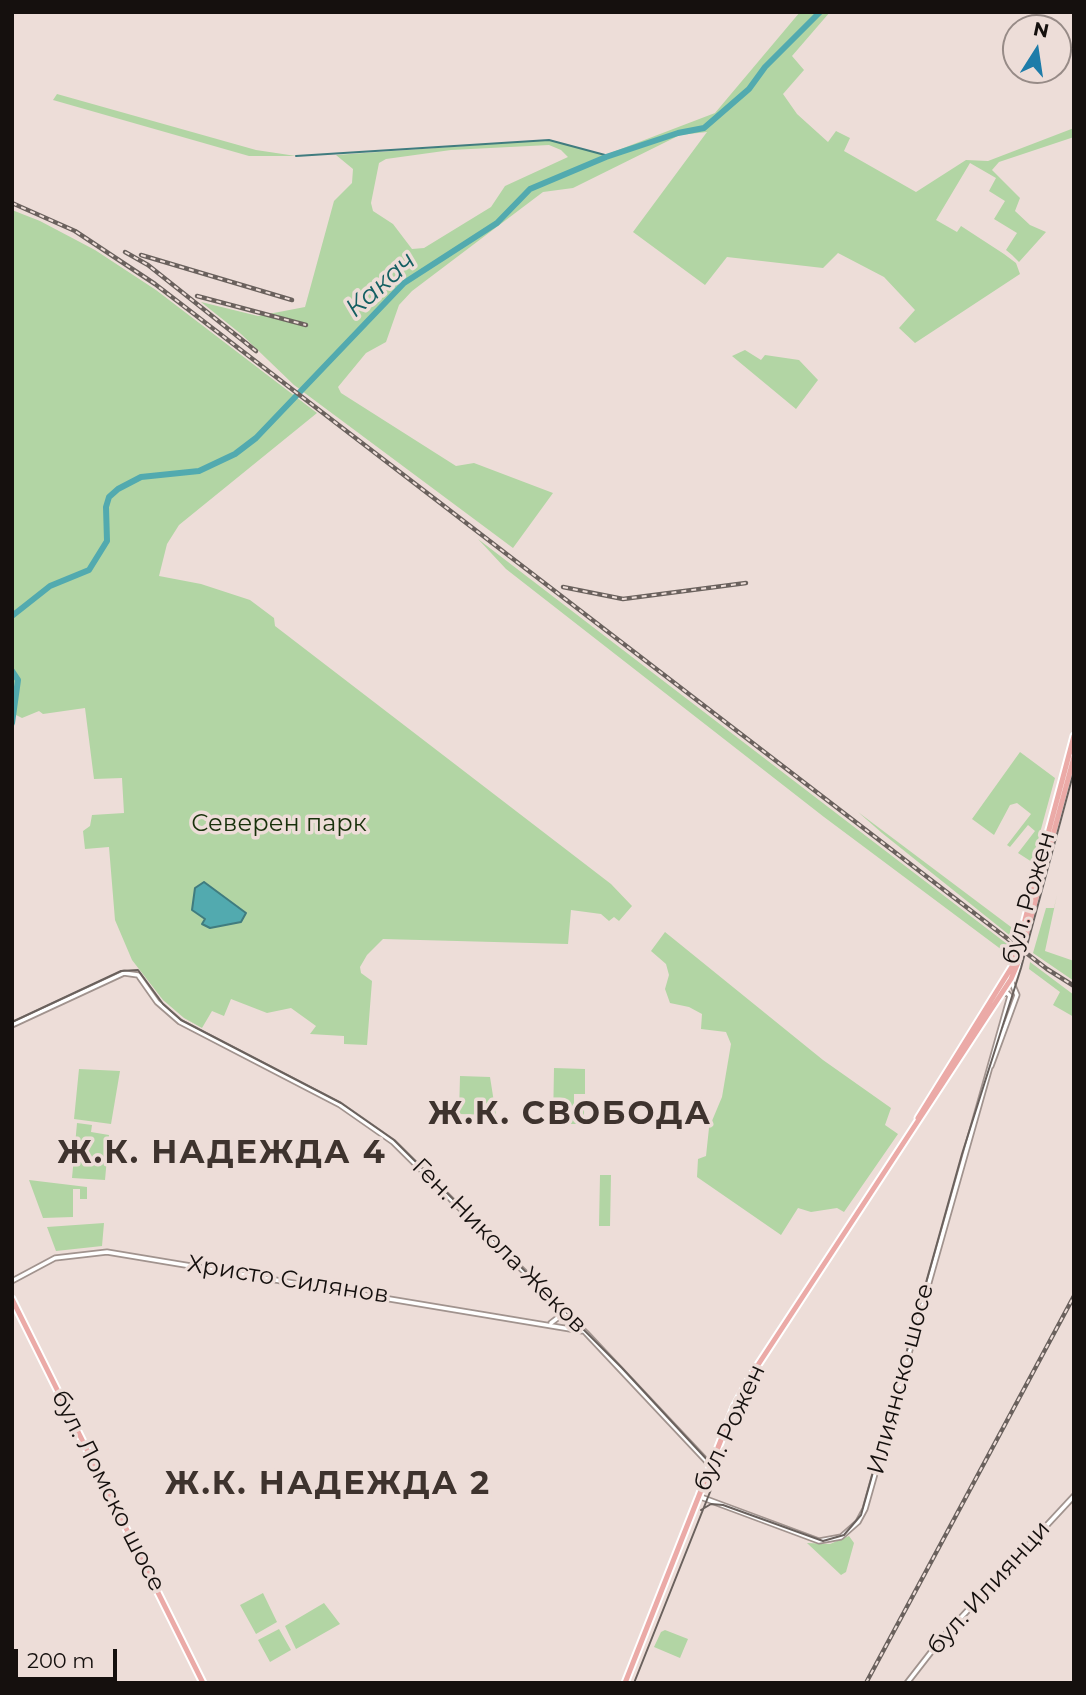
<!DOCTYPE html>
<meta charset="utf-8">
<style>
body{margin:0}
#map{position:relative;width:1086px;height:1695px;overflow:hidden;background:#edddd8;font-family:Montserrat,sans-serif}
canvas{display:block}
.frame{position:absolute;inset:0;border:14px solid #15100e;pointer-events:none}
.north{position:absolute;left:1002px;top:14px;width:70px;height:70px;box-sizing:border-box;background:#edddd8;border:2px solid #978b87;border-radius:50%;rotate:12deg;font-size:19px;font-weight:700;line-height:28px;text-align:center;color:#15100e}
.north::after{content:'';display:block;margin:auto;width:24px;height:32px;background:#1d7ca9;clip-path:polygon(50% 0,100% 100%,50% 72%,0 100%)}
.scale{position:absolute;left:14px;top:1649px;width:103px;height:32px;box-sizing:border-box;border:4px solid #15100e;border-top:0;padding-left:9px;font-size:21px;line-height:24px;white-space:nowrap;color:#15100e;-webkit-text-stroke:5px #edddd8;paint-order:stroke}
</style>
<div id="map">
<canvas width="1086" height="1695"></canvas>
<div class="frame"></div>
<div class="north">N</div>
<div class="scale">200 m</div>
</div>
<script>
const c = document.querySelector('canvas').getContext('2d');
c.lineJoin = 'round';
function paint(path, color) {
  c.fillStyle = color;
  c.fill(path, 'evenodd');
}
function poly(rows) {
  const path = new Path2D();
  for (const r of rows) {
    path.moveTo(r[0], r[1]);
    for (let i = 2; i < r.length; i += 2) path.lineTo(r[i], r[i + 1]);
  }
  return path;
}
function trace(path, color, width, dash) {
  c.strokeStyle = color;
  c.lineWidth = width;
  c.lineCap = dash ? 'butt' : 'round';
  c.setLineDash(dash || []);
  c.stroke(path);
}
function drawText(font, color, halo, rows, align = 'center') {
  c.font = font + ' Montserrat,sans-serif';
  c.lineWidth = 7;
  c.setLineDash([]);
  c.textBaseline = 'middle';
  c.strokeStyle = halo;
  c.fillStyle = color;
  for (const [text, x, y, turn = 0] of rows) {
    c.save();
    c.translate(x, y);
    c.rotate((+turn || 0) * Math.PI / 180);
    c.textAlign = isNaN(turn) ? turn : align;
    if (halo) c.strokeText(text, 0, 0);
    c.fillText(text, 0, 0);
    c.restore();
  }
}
paint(poly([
 [800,12,830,12,792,56,804,70,783,94,797,114,828,142,836,131,850,138,844,151,916,192,966,160,988,161,1074,128,1074,137,999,162,992,170,1020,198,1015,211,1030,225,1046,232,1019,262,1012,255,1006,250,1017,233,994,219,1005,201,989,191,996,178,970,163,936,220,957,232,961,226,1004,254,1016,263,1020,274,915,343,899,328,915,310,884,277,838,253,823,268,727,257,705,285,633,232,707,132,680,135,573,188,543,192,412,291,399,305,386,342,366,353,338,387,341,393,456,466,474,463,553,493,513,548,294,385,241,334,201,302,258,316,305,307,334,201,352,183,353,169,336,155,549,140,605,155,715,113],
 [549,145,561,150,568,157,505,186,491,207,424,248,412,249,393,224,373,211,371,203,379,163,386,159,451,150],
 [57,94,256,150,296,156,249,156,53,100],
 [12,210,40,221,95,250,156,290,317,413,179,525,167,544,159,576,201,584,250,600,274,618,275,626,611,884,632,906,619,921,614,917,609,921,601,914,571,910,568,944,383,939,367,955,360,967,361,973,372,981,367,1045,344,1044,344,1036,310,1034,316,1026,291,1008,267,1013,231,999,224,1016,212,1011,202,1028,184,1018,163,1000,132,960,115,920,109,847,85,849,83,831,90,826,92,815,124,813,122,778,94,779,85,708,43,714,39,711,22,718,12,713],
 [745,350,761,360,765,355,799,360,818,380,796,409,732,356],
 [478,539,1011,947,1006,953,824,817,506,569],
 [1020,752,1055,778,1032,862,1018,853,1035,831,1028,825,1010,847,1007,845,1031,814,1017,803,1010,805,994,835,972,819],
 [858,812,1015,930,1013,938,882,833],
 [1057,895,1045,951,1074,961,1074,981,1033,953,1046,908,1054,908],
 [665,932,823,1060,891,1108,885,1125,898,1134,844,1212,837,1208,811,1212,798,1208,781,1235,697,1177,698,1159,706,1156,709,1128,722,1097,731,1044,726,1032,701,1029,702,1014,689,1007,670,1003,665,989,669,975,666,964,651,951],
 [1030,962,1074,995,1074,1017,1053,1005,1060,992,1029,969],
 [554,1068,585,1069,585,1094,574,1094,574,1103,584,1104,584,1124,553,1124],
 [79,1069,120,1071,111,1124,74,1119],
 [460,1076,490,1077,496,1115,459,1114],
 [77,1123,92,1125,91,1132,109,1135,105,1180,72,1178],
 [600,1175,611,1175,610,1226,599,1226],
 [29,1180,87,1187,87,1199,80,1199,80,1189,73,1189,73,1217,43,1218],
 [104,1223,102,1246,56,1251,47,1227],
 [849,1536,854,1543,846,1572,841,1575,807,1543,830,1544],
 [263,1593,277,1622,256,1634,240,1605],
 [324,1603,340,1624,296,1649,285,1626],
 [279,1629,291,1650,270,1662,258,1640],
 [665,1630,688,1639,680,1658,654,1647,661,1632]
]), '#b2d5a4');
const water = poly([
 [204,882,246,913,241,922,210,928,202,924,205,919,192,910,195,888,204,882]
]);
paint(water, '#52aaaf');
trace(water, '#407c7f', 2);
trace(poly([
 [296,156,549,140,605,155]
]), '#407c7f', 2);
trace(poly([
 [12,616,50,586,89,570,107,541,106,507,109,497,118,489,141,477,199,471,235,454,256,438,404,283,497,223,530,189,606,157,678,133,704,128,749,89,765,67,820,12],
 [12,671,18,680,12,723]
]), '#52aaaf', 6);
const tertiary = poly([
 [12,1025,124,973,138,975,157,1002,180,1022,340,1105,393,1142,586,1333,711,1466],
 [991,1066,1017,995,1011,981],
 [12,1281,55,1258,107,1252,582,1331],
 [551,1323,564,1313],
 [698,1496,819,1541,841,1537,858,1522,865,1509,1010,996,1007,993,1002,994],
 [907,1683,942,1638,1074,1496]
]);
const primary = poly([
 [918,1118,1013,965,1074,736],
 [12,1299,203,1683],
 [625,1683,734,1407,752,1374,1011,979,1020,958,1074,757]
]);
trace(tertiary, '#a1938e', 7);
trace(primary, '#fff', 9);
trace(tertiary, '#fff', 3.5);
trace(primary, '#ebaaa7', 5);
trace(poly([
 [12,1022,121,971,138,970,163,1004,181,1020,341,1103,394,1140,622,1368,711,1464,716,1477,634,1683],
 [701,1510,711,1504,723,1505,823,1541,844,1535,861,1515,962,1154,1021,968,1074,771]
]), '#6a615d', 2);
const rail = poly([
 [12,203,75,231,155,284,1047,969,1074,986],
 [125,252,148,265,256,351],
 [141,255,292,300],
 [197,296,306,325],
 [563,587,623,599,746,583],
 [866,1683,1074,1296]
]);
trace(rail, '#6a615d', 4.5);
trace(rail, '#edddd8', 2, [5]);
drawText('24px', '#18310b', '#edddd8', [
 ["Северен парк",279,824]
]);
drawText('24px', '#15100e', '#edddd8', [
 ["бул. Рожен",1029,898,-74],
 ["Ген. Никола Жеков",499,1246,45],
 ["Христо Силянов",288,1280,9],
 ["Илиянско шосе",901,1379,-75],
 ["бул. Рожен",730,1428,-65],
 ["бул. Ломско шосе",108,1491,63],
 ["бул. Илиянци",989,1588,-48]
]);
drawText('italic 26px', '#145f62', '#edddd8', [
 ["Какач",381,285,-42]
]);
c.letterSpacing = '2px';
drawText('bold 32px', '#3e332e', '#edddd8', [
 ["Ж.К. СВОБОДА",570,1115],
 ["Ж.К. НАДЕЖДА 4",222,1154],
 ["Ж.К. НАДЕЖДА 2",328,1485]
]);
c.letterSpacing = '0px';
</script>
